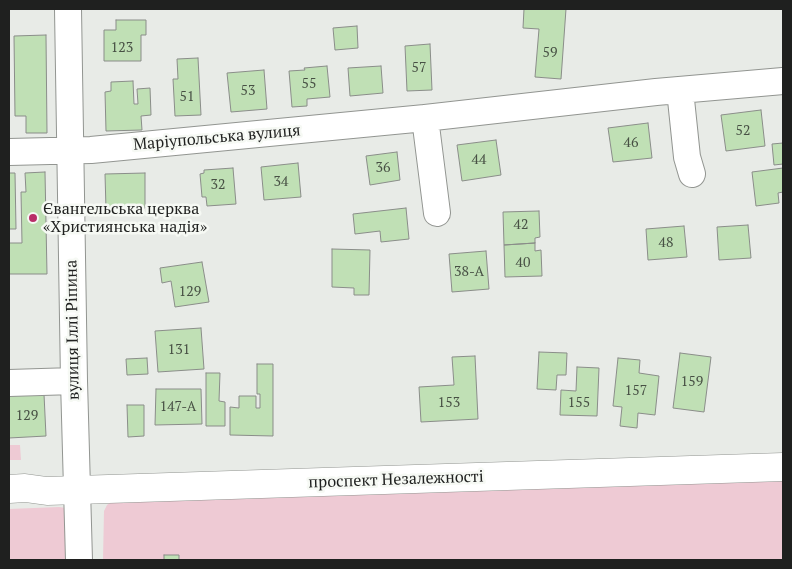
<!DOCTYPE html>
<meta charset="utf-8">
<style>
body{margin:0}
#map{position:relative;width:792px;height:569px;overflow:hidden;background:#e8ebe7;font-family:"PT Serif",serif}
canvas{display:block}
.frame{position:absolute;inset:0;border:10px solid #1f201f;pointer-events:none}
</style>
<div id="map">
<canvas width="792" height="569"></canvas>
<div class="frame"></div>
</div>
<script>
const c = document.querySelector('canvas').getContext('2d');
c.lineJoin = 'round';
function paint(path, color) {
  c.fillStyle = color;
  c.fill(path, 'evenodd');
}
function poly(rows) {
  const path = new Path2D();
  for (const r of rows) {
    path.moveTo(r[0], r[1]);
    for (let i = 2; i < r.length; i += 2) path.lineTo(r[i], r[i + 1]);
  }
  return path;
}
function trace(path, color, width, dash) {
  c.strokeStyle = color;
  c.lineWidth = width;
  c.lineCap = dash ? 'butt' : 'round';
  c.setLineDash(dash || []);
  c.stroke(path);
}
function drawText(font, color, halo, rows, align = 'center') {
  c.font = font + ' "PT Serif",serif';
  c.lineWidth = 5;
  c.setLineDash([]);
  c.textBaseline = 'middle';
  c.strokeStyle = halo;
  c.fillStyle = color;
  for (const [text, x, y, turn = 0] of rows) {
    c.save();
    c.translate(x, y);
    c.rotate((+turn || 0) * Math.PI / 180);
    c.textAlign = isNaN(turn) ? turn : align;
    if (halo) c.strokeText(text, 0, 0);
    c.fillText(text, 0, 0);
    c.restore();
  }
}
paint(poly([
 [9,445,20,445,21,460,9,460],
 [783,476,783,560,103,560,104,511,107,505,112,501],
 [59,507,66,508,73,560,9,560,9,509]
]), '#eecad4');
const building = poly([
 [524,9,566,9,561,79,535,77,539,29,523,28,524,9],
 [116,20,146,20,146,35,141,35,141,61,104,61,104,30,116,30,116,20],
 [357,26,358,48,335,50,333,28,357,26],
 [46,35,47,133,26,133,26,116,15,116,14,36,46,35],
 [430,44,432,90,407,91,405,46,430,44],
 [198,58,201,115,175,116,173,79,178,79,177,59,198,58],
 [327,66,330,97,307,99,307,106,292,107,289,71,305,70,304,68,327,66],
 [381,66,383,93,350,96,348,68,381,66],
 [264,70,267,109,231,112,227,73,264,70],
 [133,81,134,104,138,104,137,89,150,88,151,115,141,116,142,130,106,131,105,92,111,91,111,82,133,81],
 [761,110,765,146,726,151,721,115,761,110],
 [648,123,652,158,613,162,608,128,648,123],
 [496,140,501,175,462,181,457,145,496,140],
 [783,143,783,164,774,165,772,144,783,143],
 [397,152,400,180,370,185,366,156,397,152],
 [298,163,301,197,264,200,261,167,298,163],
 [233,168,236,204,207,206,206,197,202,197,200,174,204,173,204,170,233,168],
 [783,168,783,192,778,193,779,203,756,206,752,172,783,168],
 [45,172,47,274,9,274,9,243,22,243,21,192,26,192,25,173,45,172],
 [9,173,15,173,16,229,9,229,9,173],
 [145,173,145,208,106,209,105,174,145,173],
 [406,208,409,239,381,242,380,231,355,234,353,214,406,208],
 [539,211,540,237,535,238,535,243,504,245,503,212,539,211],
 [748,225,751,258,719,260,717,227,748,225],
 [684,226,687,257,648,260,646,229,684,226],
 [535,243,535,251,541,250,542,276,505,277,504,245,535,243],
 [332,249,370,250,369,295,354,295,354,288,332,287,332,249],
 [486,251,489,289,452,292,449,254,486,251],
 [202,262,209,302,175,307,171,281,162,283,160,268,202,262],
 [201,328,204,369,158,372,155,331,201,328],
 [539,352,567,353,566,375,557,375,556,390,537,389,539,352],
 [680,353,711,357,704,412,673,408,680,353],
 [475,356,478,419,421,422,419,387,454,385,452,357,475,356],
 [147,358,148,374,127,375,126,359,147,358],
 [618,358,640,360,639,373,659,376,655,415,638,413,637,428,620,426,622,407,613,406,618,358],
 [257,364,273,364,273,436,230,435,230,407,239,408,239,396,256,396,256,408,260,408,260,394,257,394,257,364],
 [577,367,599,368,597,416,560,415,561,390,576,391,577,367],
 [206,373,220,373,219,401,225,402,225,426,206,426,206,373],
 [156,389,201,389,202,424,155,425,156,389],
 [44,394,46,436,9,438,9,395,44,394],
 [127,405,144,405,144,436,128,437,127,405],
 [164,555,179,555,179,560,164,560,164,555]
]);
paint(building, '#c0e0b5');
trace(building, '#8a8d89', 1);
const minor = poly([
 [68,9,74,381,79,560],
 [680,90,687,157,692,174],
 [425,118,437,213],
 [9,152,91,150,425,118,656,92,783,81],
 [9,383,74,381]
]);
const major = poly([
 [9,489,25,488,47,491,783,467]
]);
trace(minor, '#929591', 28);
trace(major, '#929591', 29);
trace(minor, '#fff', 26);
trace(major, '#fff', 28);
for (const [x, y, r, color] of [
 [33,218,5,"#b92e68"]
]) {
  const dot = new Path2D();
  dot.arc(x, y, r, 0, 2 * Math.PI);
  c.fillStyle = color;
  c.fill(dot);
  trace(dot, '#f6f9f4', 2);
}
drawText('14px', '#475044', null, [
 ["123",122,48],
 ["59",550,53],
 ["57",419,68],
 ["55",309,84],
 ["53",248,91],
 ["51",187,97],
 ["52",743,131],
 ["46",631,143],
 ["44",479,160],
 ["36",383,168],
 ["34",281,182],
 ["32",218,185],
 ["42",521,225],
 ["48",666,243],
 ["40",523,263],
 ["38-А",469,272],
 ["129",190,292],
 ["131",179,350],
 ["159",692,382],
 ["157",636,391],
 ["153",449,403],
 ["155",579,403],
 ["147-А",178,407],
 ["129",27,416]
]);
drawText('16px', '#1f201f', '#f6f9f4', [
 ["Маріупольська вулиця",217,138,-5],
 ["вулиця Іллі Ріпина",73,330,-91],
 ["проспект Незалежності",396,480,-2]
]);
drawText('16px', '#1f201f', '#f6f9f4', [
 ["Євангельська церква",43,209],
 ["«Християнська надія»",43,227]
], 'left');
</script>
